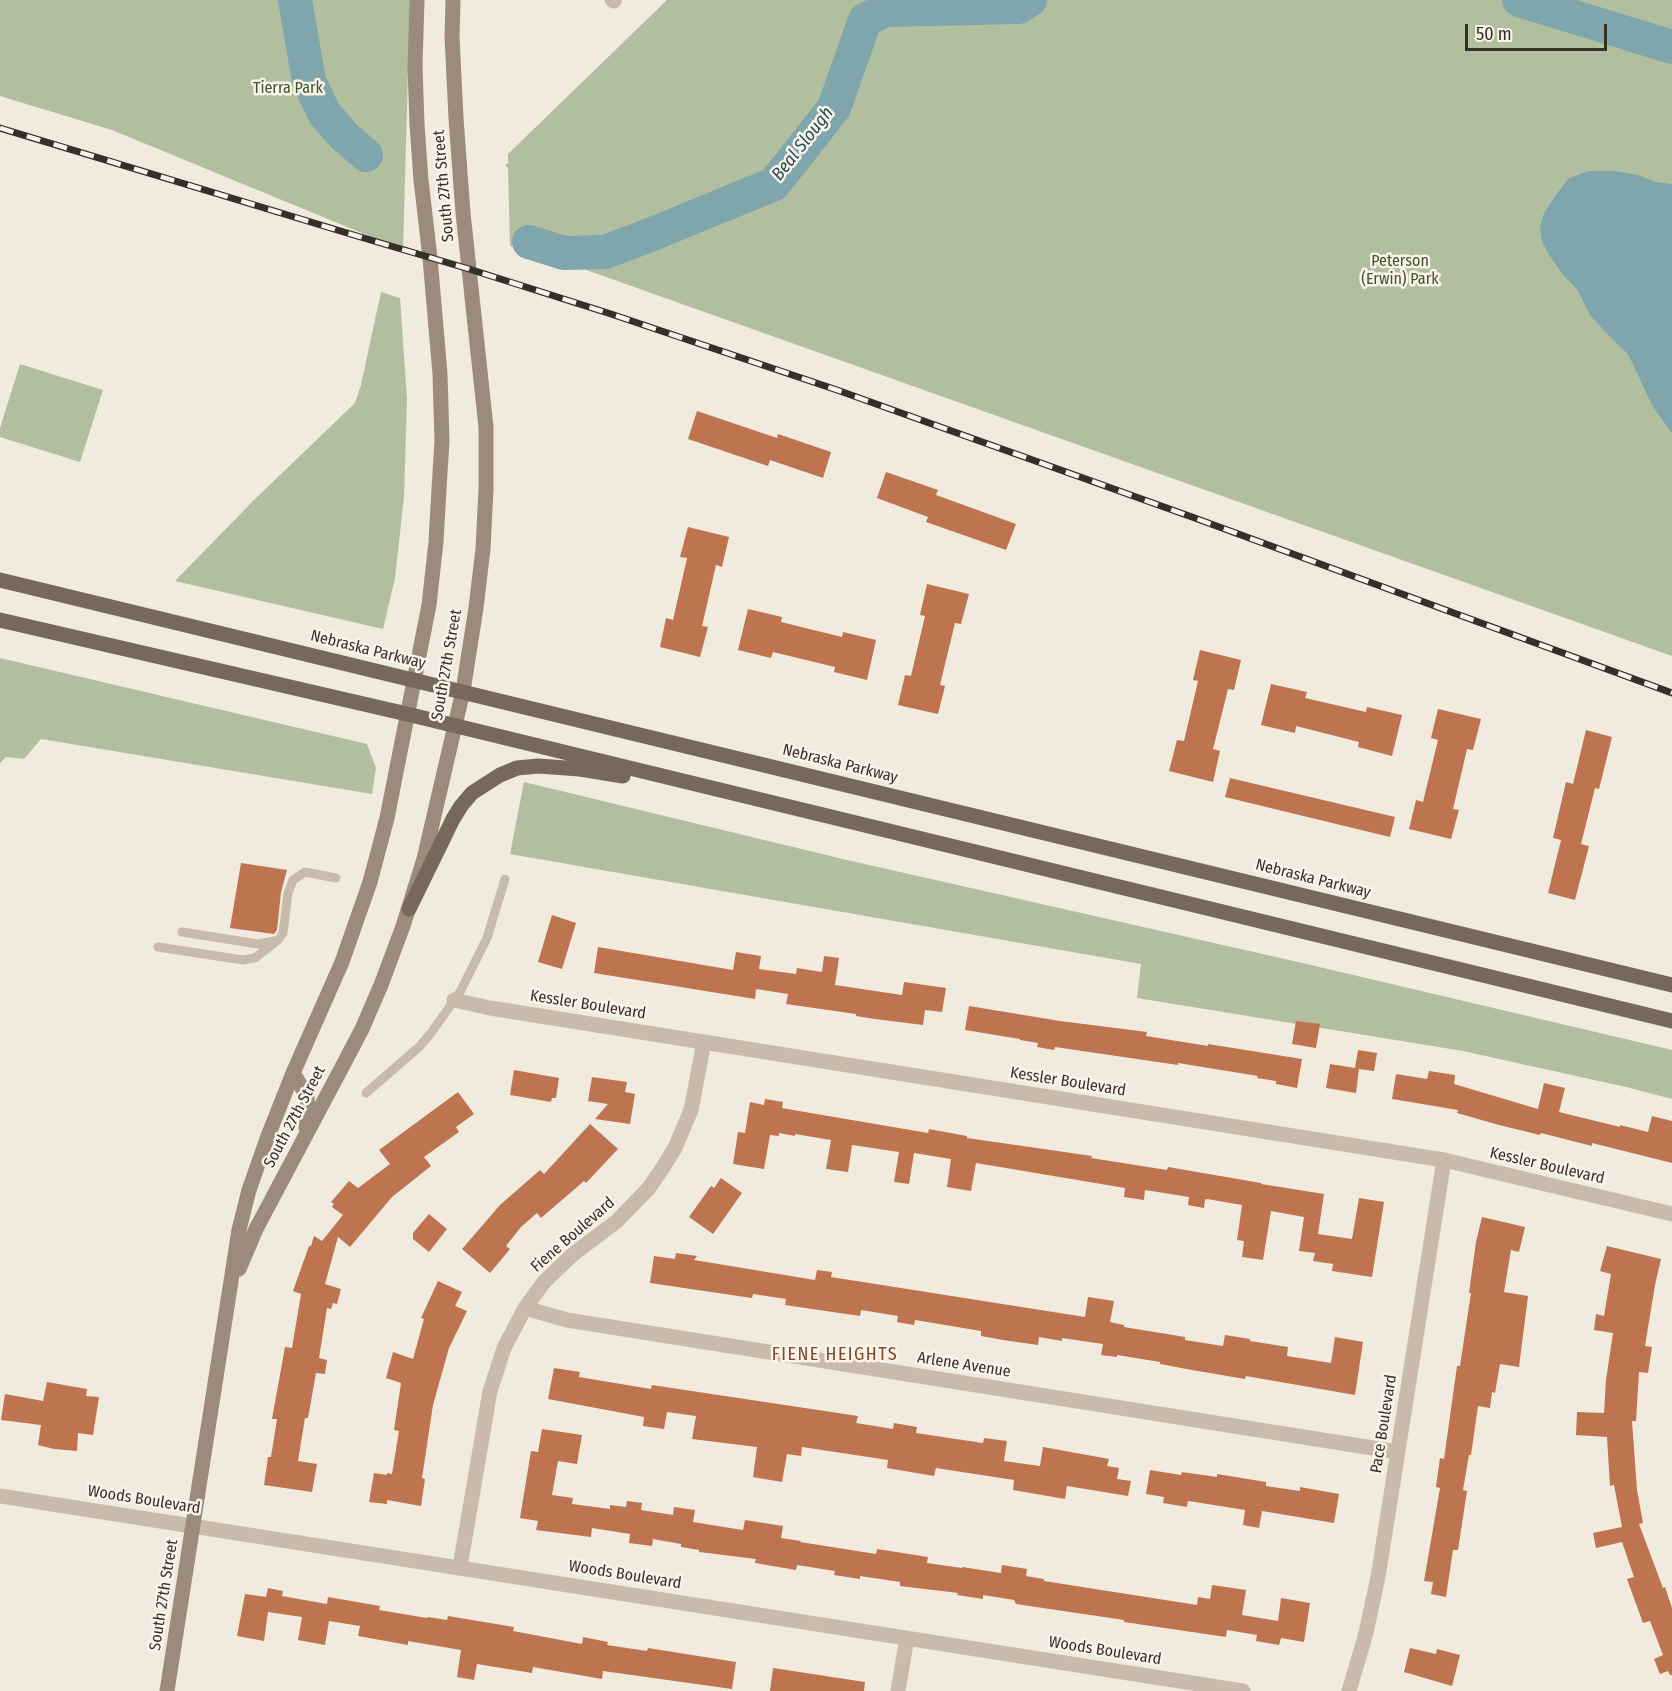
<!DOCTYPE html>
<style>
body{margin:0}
#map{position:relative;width:1672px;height:1691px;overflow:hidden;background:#f1eade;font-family:"Fira Sans Condensed",sans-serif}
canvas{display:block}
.scale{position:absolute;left:1465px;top:24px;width:142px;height:27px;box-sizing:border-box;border:3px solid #362f29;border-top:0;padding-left:8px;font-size:18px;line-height:21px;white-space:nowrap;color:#362f29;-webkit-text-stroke:4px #f9f3ea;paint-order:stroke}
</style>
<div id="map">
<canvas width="1672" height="1691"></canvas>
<div class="scale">50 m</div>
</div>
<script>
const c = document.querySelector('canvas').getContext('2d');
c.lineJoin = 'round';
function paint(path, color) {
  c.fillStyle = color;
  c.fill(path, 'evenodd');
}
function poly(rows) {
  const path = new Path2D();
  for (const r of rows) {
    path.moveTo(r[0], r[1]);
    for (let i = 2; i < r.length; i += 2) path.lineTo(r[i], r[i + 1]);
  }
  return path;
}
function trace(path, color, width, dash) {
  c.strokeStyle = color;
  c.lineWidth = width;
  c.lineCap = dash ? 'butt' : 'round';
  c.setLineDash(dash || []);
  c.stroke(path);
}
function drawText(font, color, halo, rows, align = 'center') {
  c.font = font + ' "Fira Sans Condensed",sans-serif';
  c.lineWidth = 5;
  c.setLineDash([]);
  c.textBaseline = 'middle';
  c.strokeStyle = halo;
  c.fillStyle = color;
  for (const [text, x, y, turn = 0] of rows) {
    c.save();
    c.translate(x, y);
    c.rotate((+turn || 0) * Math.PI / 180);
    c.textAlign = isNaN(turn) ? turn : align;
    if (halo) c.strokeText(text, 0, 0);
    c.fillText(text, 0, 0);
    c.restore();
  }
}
paint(poly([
 [0,0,410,0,403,250,112,130,0,96],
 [667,0,1672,0,1672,656,547,256,510,246,508,168,505,165,508,163,508,154],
 [381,292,400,298,407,399,404,497,395,578,383,629,175,581,254,500,355,403,361,385],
 [20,364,103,390,80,462,0,437,0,428],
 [0,658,367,744,376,768,372,794,41,739,24,759,6,757,0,763],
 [524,782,847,860,1298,962,1672,1050,1672,1099,1626,1087,1463,1051,1137,998,1141,964,510,854]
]), '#b1bf9f');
paint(poly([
 [1589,171,1615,171,1638,175,1656,182,1672,184,1672,433,1653,407,1628,354,1609,336,1590,315,1577,289,1564,276,1549,255,1542,241,1540,227,1544,213,1558,192,1569,178]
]), '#7fa6ac');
trace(poly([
 [295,0,309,81,324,113,344,136,366,155],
 [1519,0,1672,47],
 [529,242,564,253,605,252,650,235,774,184,834,108,865,20,885,10,1019,7,1030,0]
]), '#7fa6ac', 34);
paint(poly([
 [697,411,777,438,778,434,831,452,823,478,770,460,768,466,688,439],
 [886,472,938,490,936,495,1016,524,1006,550,926,522,928,517,877,498],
 [688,527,729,537,722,567,716,565,702,626,708,627,700,657,660,647,666,618,673,620,687,558,680,557],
 [927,584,969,594,961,624,955,623,940,685,945,686,938,714,898,705,905,675,911,676,925,616,920,615],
 [748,609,782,617,781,622,842,637,843,632,876,640,867,680,834,672,835,667,773,652,771,658,738,650],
 [1200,650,1241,660,1234,690,1228,689,1213,749,1220,751,1213,782,1169,771,1177,740,1184,741,1198,681,1193,680],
 [1271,684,1307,692,1305,698,1366,712,1367,707,1402,715,1392,756,1358,747,1359,742,1296,726,1295,733,1261,725],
 [1438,709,1481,719,1473,750,1467,749,1453,809,1459,810,1451,839,1409,829,1416,800,1423,802,1438,740,1431,738],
 [1586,730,1612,737,1599,789,1595,788,1581,844,1589,846,1575,900,1548,893,1561,840,1553,838,1566,782,1573,784],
 [1230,778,1395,817,1390,837,1225,797],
 [241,863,287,870,281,892,277,930,274,934,230,928],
 [552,915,576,923,562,969,538,962],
 [598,947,733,970,736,952,761,956,759,969,796,974,797,968,822,972,824,956,839,958,835,985,902,995,904,982,946,988,942,1012,925,1010,923,1025,875,1019,856,1016,856,1014,786,1004,788,994,756,989,755,999,594,973],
 [969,1006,1060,1021,1147,1032,1146,1036,1208,1046,1208,1044,1302,1059,1297,1088,1276,1084,1276,1081,1257,1078,1258,1076,1178,1063,1178,1065,1055,1047,1054,1050,1037,1047,1038,1043,1020,1040,1020,1039,965,1030],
 [1296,1021,1320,1024,1316,1048,1292,1044],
 [1358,1050,1377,1053,1374,1071,1359,1069,1356,1093,1326,1088,1330,1064,1355,1068],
 [514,1070,559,1078,556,1098,552,1098,551,1102,510,1095],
 [1429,1071,1455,1075,1454,1084,1538,1109,1544,1083,1565,1088,1559,1112,1620,1127,1620,1125,1648,1132,1652,1116,1672,1121,1672,1163,1592,1143,1592,1146,1541,1133,1540,1135,1499,1125,1457,1113,1458,1110,1392,1099,1396,1074,1427,1079],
 [592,1077,627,1082,625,1092,635,1094,630,1124,595,1119,608,1104,588,1101],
 [458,1092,474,1114,456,1127,459,1132,424,1157,431,1166,392,1197,350,1247,338,1237,325,1284,341,1289,337,1304,333,1303,331,1309,327,1308,319,1358,327,1360,325,1374,316,1373,308,1418,305,1418,298,1461,317,1464,312,1492,264,1485,268,1457,271,1457,277,1419,272,1419,285,1347,292,1348,301,1294,293,1291,309,1246,311,1246,314,1236,322,1241,343,1215,332,1207,334,1204,331,1202,349,1181,358,1188,390,1164,379,1150],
 [765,1099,783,1102,782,1108,799,1111,928,1133,929,1129,967,1136,967,1138,1092,1156,1091,1158,1167,1170,1168,1167,1261,1183,1261,1184,1324,1194,1318,1234,1352,1239,1359,1198,1384,1202,1372,1277,1332,1271,1333,1264,1313,1261,1315,1253,1299,1251,1304,1217,1271,1211,1263,1260,1242,1257,1244,1241,1237,1240,1242,1205,1207,1199,1205,1200,1204,1208,1188,1205,1189,1197,1145,1190,1144,1200,1124,1197,1125,1188,976,1163,971,1191,947,1187,951,1159,914,1153,909,1184,894,1182,899,1152,852,1145,848,1172,826,1169,831,1140,795,1134,795,1136,779,1133,779,1136,770,1135,764,1169,733,1164,738,1132,745,1133,750,1102,764,1105],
 [590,1124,618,1149,586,1183,584,1181,541,1218,537,1213,521,1227,506,1246,510,1249,490,1273,462,1249,500,1205,540,1170,544,1174],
 [721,1178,742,1193,713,1234,689,1217,711,1186,714,1188],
 [429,1214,447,1229,429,1252,413,1239,413,1233],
 [1482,1217,1525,1227,1519,1252,1511,1250,1504,1292,1528,1296,1519,1367,1500,1364,1495,1393,1492,1392,1490,1408,1478,1406,1471,1455,1469,1455,1463,1490,1467,1491,1458,1550,1453,1550,1446,1597,1431,1594,1433,1582,1424,1581,1440,1488,1436,1487,1440,1458,1444,1459,1457,1366,1460,1366,1471,1293,1469,1293,1476,1242],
 [1607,1246,1661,1259,1655,1285,1645,1346,1652,1347,1648,1373,1639,1372,1636,1421,1632,1421,1637,1490,1643,1523,1639,1524,1663,1588,1665,1587,1672,1608,1672,1675,1670,1675,1668,1671,1660,1674,1654,1659,1663,1655,1650,1621,1643,1623,1627,1579,1634,1577,1622,1542,1596,1548,1593,1533,1622,1527,1614,1485,1610,1486,1607,1437,1576,1435,1577,1412,1604,1413,1606,1380,1613,1333,1594,1330,1596,1314,1604,1316,1611,1274,1600,1271],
 [676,1253,697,1256,694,1260,815,1280,817,1270,832,1272,831,1277,1085,1317,1088,1297,1114,1301,1110,1322,1124,1325,1124,1327,1185,1337,1185,1340,1223,1346,1225,1335,1250,1339,1250,1341,1288,1347,1287,1356,1331,1363,1335,1337,1363,1342,1355,1395,1246,1376,1245,1379,1192,1370,1160,1364,1160,1362,1117,1355,1117,1357,1101,1355,1103,1344,1062,1338,1062,1341,1039,1337,1038,1345,1003,1340,981,1336,981,1331,915,1320,914,1325,897,1322,898,1316,861,1310,860,1316,785,1305,786,1299,753,1294,752,1298,650,1283,654,1256,675,1259],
 [438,1281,462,1292,455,1306,467,1311,449,1348,433,1405,422,1478,425,1479,421,1506,387,1500,387,1504,369,1502,374,1473,387,1475,387,1473,392,1474,399,1431,394,1430,401,1383,386,1378,393,1352,413,1359,424,1319,421,1318],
 [554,1368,580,1372,579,1377,651,1389,652,1385,858,1416,856,1423,893,1429,894,1423,917,1427,916,1433,983,1443,984,1438,1007,1441,1004,1461,1040,1466,1043,1447,1109,1459,1107,1466,1119,1468,1117,1479,1131,1481,1128,1496,1067,1486,1065,1499,1013,1490,1014,1480,936,1468,934,1476,887,1468,888,1460,802,1447,801,1456,787,1454,782,1482,753,1477,757,1447,692,1439,696,1416,667,1412,664,1429,643,1426,644,1417,548,1399],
 [47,1382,87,1389,86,1396,99,1397,93,1435,78,1433,77,1451,54,1449,38,1445,41,1425,1,1420,5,1394,43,1401],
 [542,1429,582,1435,577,1464,558,1461,552,1495,573,1498,572,1504,610,1509,610,1505,626,1507,627,1501,642,1503,641,1510,673,1515,674,1507,695,1510,693,1522,743,1530,745,1520,783,1526,781,1538,801,1541,800,1542,876,1554,877,1549,928,1557,927,1563,962,1568,962,1567,1001,1573,1002,1565,1027,1569,1026,1576,1044,1579,1044,1581,1197,1605,1198,1597,1210,1599,1212,1585,1246,1590,1242,1615,1278,1621,1281,1598,1310,1603,1304,1642,1281,1638,1279,1645,1256,1641,1257,1635,1227,1630,1226,1637,1124,1622,1124,1620,1016,1604,1014,1600,983,1595,983,1599,957,1595,958,1593,900,1586,900,1582,860,1576,860,1579,834,1575,835,1571,797,1565,796,1570,755,1563,756,1559,699,1552,699,1550,681,1547,681,1544,653,1539,652,1546,629,1543,630,1534,592,1528,591,1537,536,1530,538,1521,520,1518,531,1451,538,1452],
 [1150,1470,1181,1475,1182,1472,1217,1477,1217,1474,1266,1482,1266,1486,1300,1491,1300,1487,1339,1494,1334,1523,1262,1511,1259,1528,1243,1525,1245,1510,1195,1502,1188,1501,1187,1507,1163,1503,1164,1497,1146,1494],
 [268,1588,283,1591,282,1596,327,1604,328,1597,380,1606,379,1610,427,1618,428,1617,447,1620,448,1616,514,1627,513,1631,582,1644,583,1637,608,1642,607,1645,647,1651,648,1648,736,1662,732,1689,603,1671,602,1679,533,1667,532,1673,477,1664,474,1680,457,1677,461,1650,408,1641,408,1645,358,1636,360,1626,329,1621,325,1645,298,1640,302,1617,268,1612,264,1641,237,1636,245,1594,266,1597],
 [1410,1648,1436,1654,1437,1649,1460,1655,1452,1686,1404,1672],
 [773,1668,865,1682,864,1691,770,1691]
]), '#be754f');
trace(poly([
 [182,932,258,944,274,941],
 [158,947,243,960,255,958,278,940,283,933,288,893,293,880,305,872,336,878],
 [366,1093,419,1047,431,1033,460,992,487,938,505,879]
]), '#c8bbab', 9);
trace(poly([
 [612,0,614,1],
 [454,1000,490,1008,1444,1160,1672,1214],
 [525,1308,567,1320,1398,1452],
 [0,1496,1243,1691],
 [460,1567,490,1391,504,1348,525,1308,544,1282,572,1255,617,1221,648,1189,662,1169,675,1148,691,1110,704,1042],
 [898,1691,907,1638],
 [1349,1691,1366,1633,1378,1577,1444,1160]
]), '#c8bbab', 15);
trace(poly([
 [293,1073,307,1096,308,1113,306,1128],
 [239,1269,256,1229,341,1069,362,1029,381,985,403,926,424,859,463,691,476,608,483,549,486,489,486,427,463,213,456,118,452,37,453,0],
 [167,1691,239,1230,249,1190,268,1136,293,1073,342,962,370,882,387,818,429,605,436,542,439,489,442,441,440,374,430,258,421,180,417,125,415,66,417,0]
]), '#9c8b7c', 15);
trace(poly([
 [0,580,1672,985],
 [0,620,407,714,1672,1021],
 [409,909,453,819,461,806,472,793,500,775,517,768,538,766,580,769,623,776]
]), '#77685c', 15);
const rail = poly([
 [0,128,357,236,469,269,611,314,837,390,1192,517,1672,693]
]);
trace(rail, '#362f29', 7);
trace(rail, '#f9f3ea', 4.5, [14]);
drawText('16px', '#42532f', '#f9f3ea', [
 ["Tierra Park",288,89],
 ["Peterson",1400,262],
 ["(Erwin) Park",1400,280]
]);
drawText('16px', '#362f29', '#f9f3ea', [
 ["South 27th Street",444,186,-95],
 ["Nebraska Parkway",368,650,14],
 ["South 27th Street",447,665,-80],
 ["Nebraska Parkway",840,764,14],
 ["Nebraska Parkway",1313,879,14],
 ["Kessler Boulevard",588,1005,9],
 ["Kessler Boulevard",1068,1082,9],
 ["South 27th Street",295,1117,-62],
 ["Kessler Boulevard",1547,1166,13],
 ["Fiene Boulevard",573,1235,-41],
 ["Arlene Avenue",964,1365,9],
 ["Pace Boulevard",1384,1424,-81],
 ["Woods Boulevard",144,1500,9],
 ["Woods Boulevard",625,1575,9],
 ["South 27th Street",164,1595,-81],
 ["Woods Boulevard",1105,1651,9]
]);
drawText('italic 18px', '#224d55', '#f9f3ea', [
 ["Beal Slough",803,144,-52]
]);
c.letterSpacing = '1.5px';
drawText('18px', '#804628', '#f9f3ea', [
 ["FIENE HEIGHTS",835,1355]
]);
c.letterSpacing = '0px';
</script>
